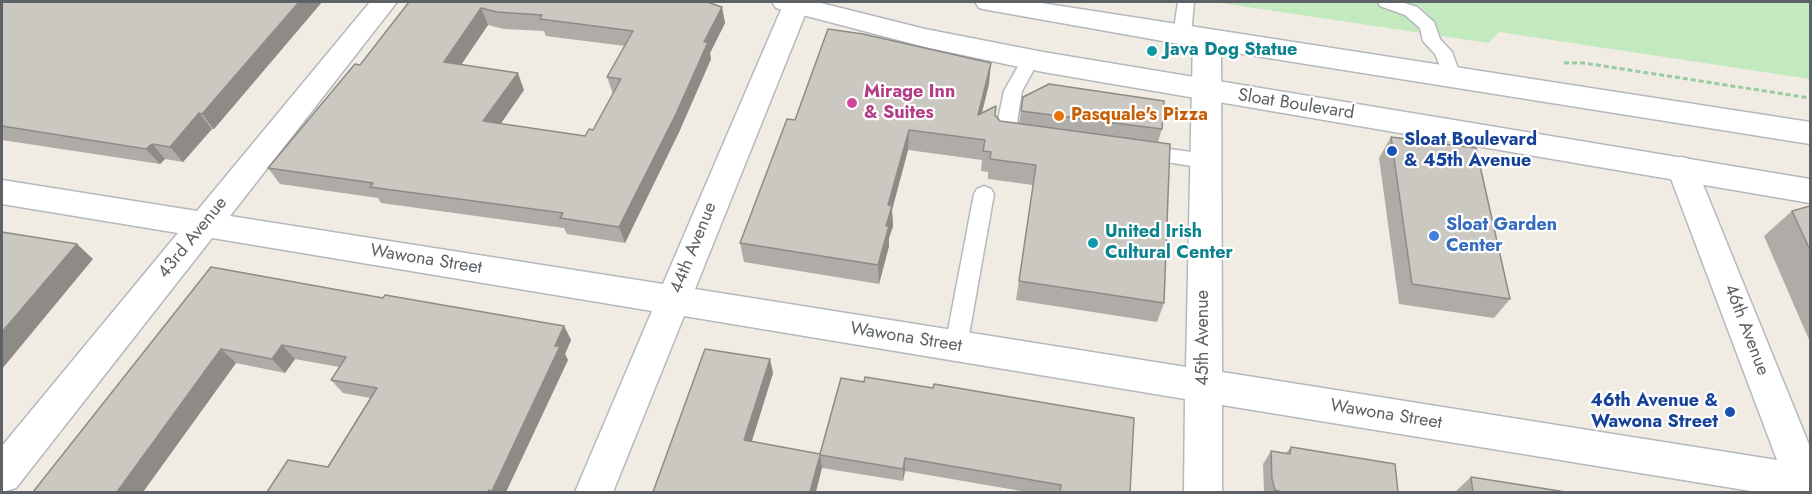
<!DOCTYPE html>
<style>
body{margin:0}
#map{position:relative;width:1812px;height:494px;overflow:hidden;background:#f0ece4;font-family:Jost,sans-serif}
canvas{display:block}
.frame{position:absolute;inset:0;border:3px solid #5c6266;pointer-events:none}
</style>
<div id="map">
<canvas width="1812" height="494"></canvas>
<div class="frame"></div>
</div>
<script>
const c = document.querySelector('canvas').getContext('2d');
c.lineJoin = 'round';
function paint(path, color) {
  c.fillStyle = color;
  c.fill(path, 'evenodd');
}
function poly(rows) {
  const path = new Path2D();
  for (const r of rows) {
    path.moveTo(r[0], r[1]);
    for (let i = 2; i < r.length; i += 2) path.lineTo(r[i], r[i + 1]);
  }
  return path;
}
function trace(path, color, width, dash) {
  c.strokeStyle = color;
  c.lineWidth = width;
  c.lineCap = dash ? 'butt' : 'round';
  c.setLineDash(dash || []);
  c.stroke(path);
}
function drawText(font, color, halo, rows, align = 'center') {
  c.font = font + ' Jost,sans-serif';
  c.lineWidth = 4.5;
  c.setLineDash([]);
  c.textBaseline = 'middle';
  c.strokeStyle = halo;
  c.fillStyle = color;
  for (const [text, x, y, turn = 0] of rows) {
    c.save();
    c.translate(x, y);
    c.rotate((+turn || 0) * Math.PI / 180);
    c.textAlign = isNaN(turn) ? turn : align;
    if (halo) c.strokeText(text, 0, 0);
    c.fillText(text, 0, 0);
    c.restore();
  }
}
paint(poly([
 [1214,2,1810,2,1810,79,1499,32,1489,43]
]), '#c3e9bf');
const service = poly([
 [1178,2,1194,2,1191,35,1182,41,1173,35,1178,2],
 [1378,2,1401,2,1417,7,1434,22,1440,39,1452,52,1461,77,1458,81,1446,81,1435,54,1423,41,1420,28,1405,15,1380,6,1378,2],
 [1030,54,1039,60,1022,91,1016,129,1027,131,1030,136,1027,141,1020,143,998,139,995,134,1004,91,1024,56,1030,54],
 [1141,145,1205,154,1212,156,1215,161,1212,166,1205,168,1134,157,1131,152,1134,147,1141,145],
 [984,186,991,189,994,194,967,346,964,353,956,356,948,353,945,346,974,194,977,189,984,186]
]);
const minor = poly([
 [370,2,397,2,230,216,663,284,783,5,785,2,807,2,809,5,695,289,1186,367,1193,39,1197,33,1207,30,1217,33,1221,39,1222,372,1777,460,1667,168,1671,160,1682,157,1693,160,1810,447,1810,492,1757,492,1222,405,1222,492,1184,492,1185,399,684,316,613,492,575,492,652,311,212,238,16,488,2,492,2,446,178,233,2,204,2,180,197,211,370,2]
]);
const tertiary = poly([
 [772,2,817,2,925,29,1043,52,1810,179,1810,203,1043,72,925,47,776,8,772,2],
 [975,2,1035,2,1810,122,1810,144,1174,43,988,10,979,8,975,2]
]);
trace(service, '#b5b8bc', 3);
trace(minor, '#b5b8bc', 3);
trace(tertiary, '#b5b8bc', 3);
trace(poly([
 [1564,63,1584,63,1810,98]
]), '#98cba1', 3, [5, 3]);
paint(service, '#fff');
paint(minor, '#fff');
paint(tertiary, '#fff');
paint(poly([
 [2,2,322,2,214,129,212,129,183,162,165,159,160,164,2,140],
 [409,2,722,7,725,23,710,53,711,59,680,130,625,243,567,234,564,228,381,203,378,198,280,184,268,168,360,65],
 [488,25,504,29,544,31,546,36,625,46,607,77,613,94,593,130,585,136,500,124,524,90,461,65],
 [989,84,982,113,995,115,1000,121,1019,123,1023,97,1162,129,1158,142,1164,303,1157,322,1016,300,1033,185,988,179,988,172,981,171,982,160,908,150,892,210,893,226,889,238,889,246,879,284,744,262,740,243,795,120],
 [1391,137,1510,299,1494,318,1399,304,1379,158],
 [1810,206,1810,342,1764,236,1792,211],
 [211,267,383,298,564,326,571,340,565,354,568,360,506,492,267,492,328,467,370,398,343,393,331,380,339,367,295,359,285,373,236,363,143,492],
 [773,373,752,441,820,454,841,378,1130,492,1027,492,905,471,903,481,822,468,653,492],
 [1291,447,1398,492,1264,492,1263,464,1271,451,1286,453],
 [1471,477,1566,492,1455,492]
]), '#afaba6');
paint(poly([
 [299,2,322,2,214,129,202,114],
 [722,7,725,23,710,53,711,59,680,130,625,243,619,227,704,42],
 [481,8,488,25,452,78,444,62],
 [991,63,989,84,976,136,978,115],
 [518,73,524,90,491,138,483,121],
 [199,113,212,129,183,162,170,147],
 [909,130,908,150,892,210,893,226,889,238,889,246,879,284,878,265,888,205],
 [152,144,165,159,160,164,146,149],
 [77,244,93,259,2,369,2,332],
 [564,326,571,340,565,354,568,360,506,492,493,492,492,491,555,346],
 [282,345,295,359,285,373,272,359],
 [221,349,236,363,143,492,117,492],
 [770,359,773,373,748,453,744,440],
 [820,455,822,468,816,492,810,492],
 [905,458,905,471,903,481,903,469]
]), '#8e8b87');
const building = poly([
 [2,2,299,2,202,114,199,113,170,147,152,144,146,149,2,126,2,2],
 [409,2,707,2,722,7,704,42,708,42,676,114,619,227,560,218,563,213,370,187,373,183,268,168,355,64,360,65,409,2],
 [481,8,497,12,542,15,540,19,633,31,607,77,621,79,593,130,589,129,585,136,483,121,518,73,444,62,481,8],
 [828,29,863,34,991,63,978,115,996,106,995,115,1000,121,1170,144,1164,303,1019,281,1036,165,990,159,991,152,983,151,985,140,909,130,888,205,892,206,886,226,889,226,878,265,740,243,787,119,795,120,828,29],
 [1049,84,1164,101,1162,129,1021,111,1023,97,1049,84],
 [1391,137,1476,148,1510,299,1412,284,1391,137],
 [1810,206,1810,250,1792,211,1810,206],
 [2,232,77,244,2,332,2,232],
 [211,267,383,298,385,295,564,326,555,346,560,346,492,491,489,490,487,492,267,492,288,460,328,467,377,388,331,380,346,357,282,345,272,359,221,349,117,492,33,492,211,267],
 [705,349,770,359,744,440,820,454,841,378,864,382,865,377,933,388,934,384,1134,418,1130,492,1060,492,1061,485,905,458,903,469,820,455,810,492,653,492,705,349],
 [1291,447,1395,464,1398,492,1279,492,1279,491,1275,490,1272,479,1271,451,1290,454,1291,447],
 [1471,477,1566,492,1473,492,1471,477]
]);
paint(building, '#cbc7c1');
trace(building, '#8e8b87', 1.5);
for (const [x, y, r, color] of [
 [1152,51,6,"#0f9aa8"],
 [852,103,6,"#d1479c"],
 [1059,116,6,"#e8710a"],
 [1392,151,6,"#1a4fb4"],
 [1434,236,6,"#3f7fe0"],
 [1093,243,6,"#0f9aa8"],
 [1730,412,6,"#1a4fb4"]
]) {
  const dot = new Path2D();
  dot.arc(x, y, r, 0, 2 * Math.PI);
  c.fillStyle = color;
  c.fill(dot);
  trace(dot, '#fff', 2);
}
drawText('bold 18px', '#0d838f', '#fff', [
 ["Java Dog Statue",1164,51],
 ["United Irish",1105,233],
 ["Cultural Center",1105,254]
], 'left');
drawText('bold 18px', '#b23c85', '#fff', [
 ["Mirage Inn",864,93],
 ["& Suites",864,114]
], 'left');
drawText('18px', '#5c6266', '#fff', [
 ["Sloat Boulevard",1296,105,9],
 ["43rd Avenue",193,238,-51],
 ["44th Avenue",694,248,-68],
 ["Wawona Street",426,260,9],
 ["46th Avenue",1746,330,69],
 ["Wawona Street",906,338,9],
 ["45th Avenue",1204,338,-90],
 ["Wawona Street",1386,415,9]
]);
drawText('bold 18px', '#c56008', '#fff', [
 ["Pasquale's Pizza",1071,116]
], 'left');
drawText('bold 18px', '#164399', '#fff', [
 ["Sloat Boulevard",1404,141],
 ["& 45th Avenue",1404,162],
 ["46th Avenue &",1718,402,"right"],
 ["Wawona Street",1718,423,"right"]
], 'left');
drawText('bold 18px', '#366cbe', '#fff', [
 ["Sloat Garden",1446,226],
 ["Center",1446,247]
], 'left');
</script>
